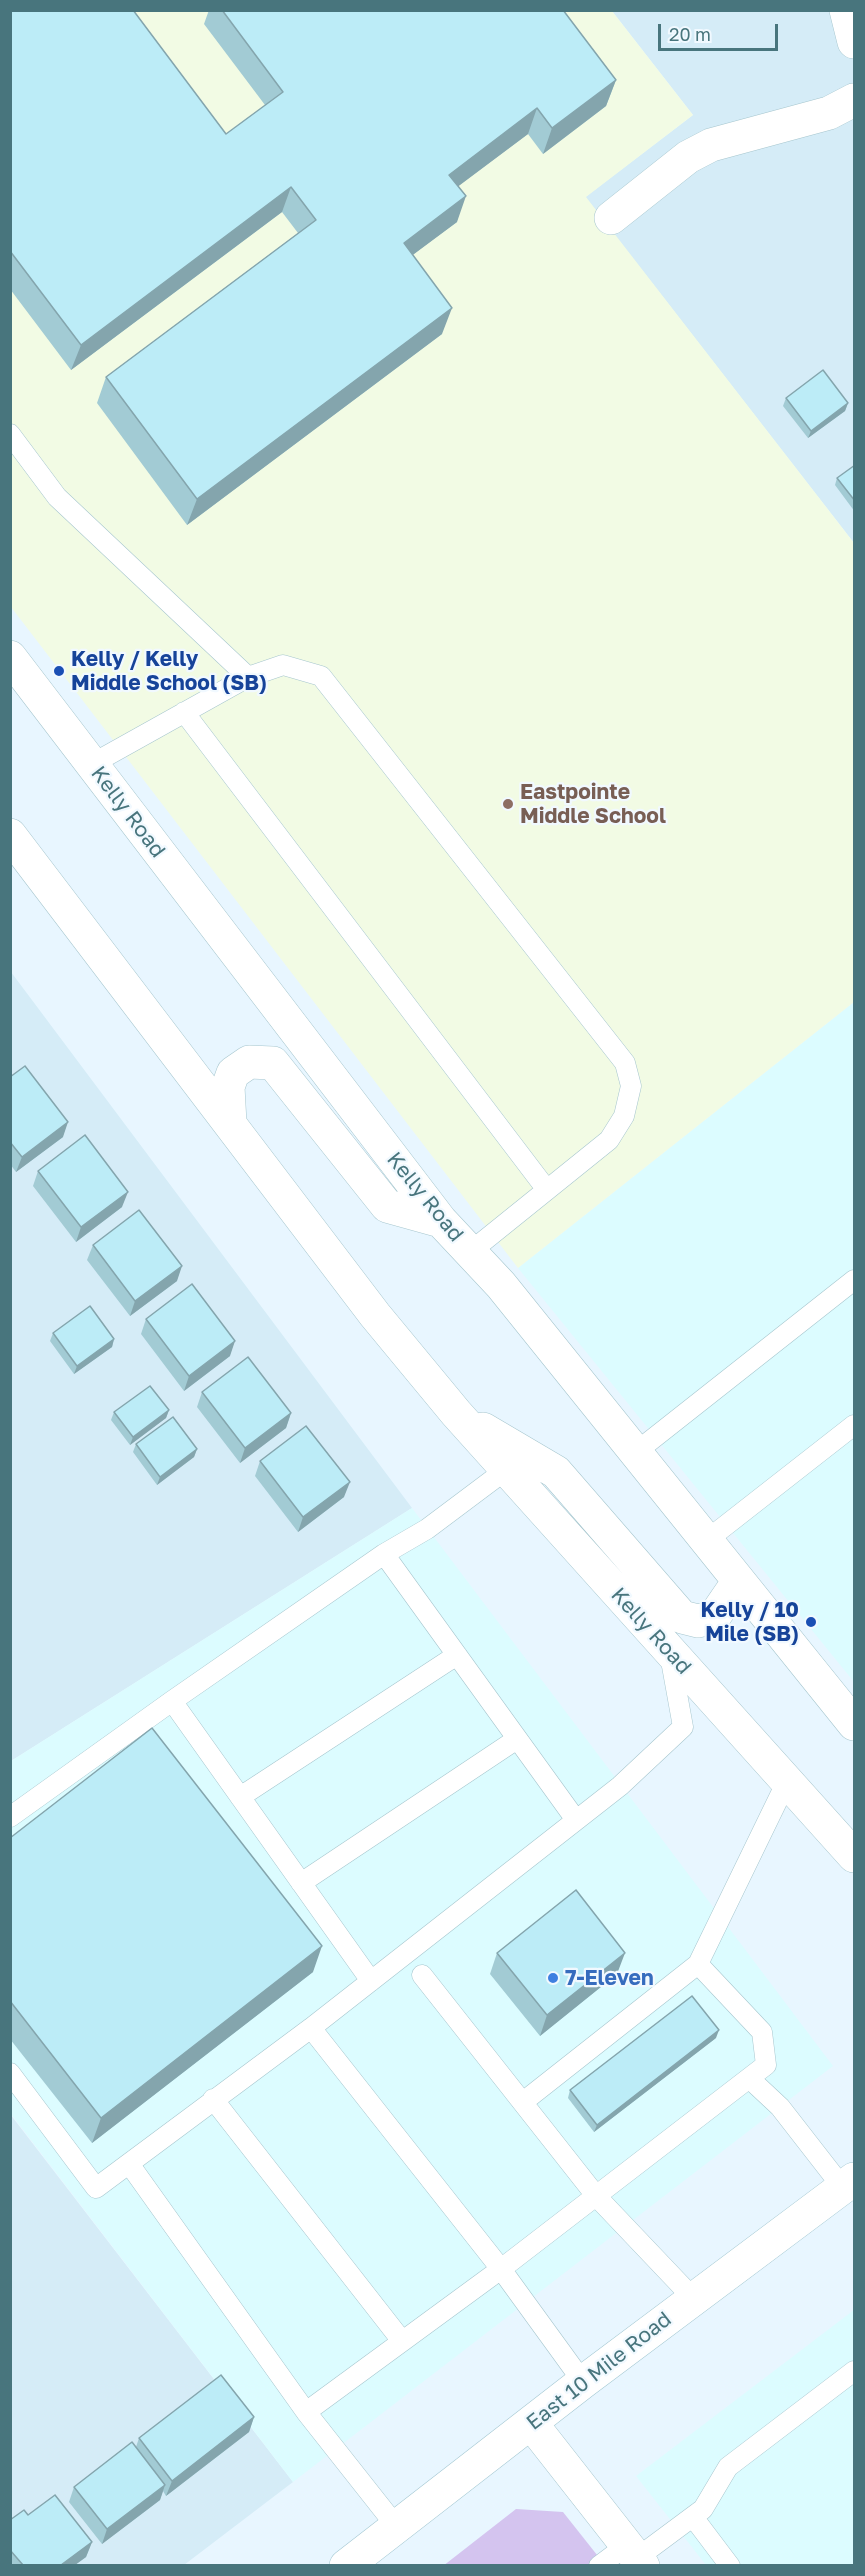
<!DOCTYPE html>
<style>
body{margin:0}
#map{position:relative;width:865px;height:2576px;overflow:hidden;background:#e8f6ff;font-family:"Golos Text",sans-serif}
canvas{display:block}
.frame{position:absolute;inset:0;border:12px solid #48757d;pointer-events:none}
.scale{position:absolute;left:658px;top:24px;width:120px;height:27px;box-sizing:border-box;border:3px solid #48757d;border-top:0;padding-left:8px;font-size:18px;line-height:21px;white-space:nowrap;color:#48757d;-webkit-text-stroke:4px #f1f9ff;paint-order:stroke}
</style>
<div id="map">
<canvas width="865" height="2576"></canvas>
<div class="frame"></div>
<div class="scale">20 m</div>
</div>
<script>
const c = document.querySelector('canvas').getContext('2d');
c.lineJoin = 'round';
function paint(path, color) {
  c.fillStyle = color;
  c.fill(path, 'evenodd');
}
function poly(rows) {
  const path = new Path2D();
  for (const r of rows) {
    path.moveTo(r[0], r[1]);
    for (let i = 2; i < r.length; i += 2) path.lineTo(r[i], r[i + 1]);
  }
  return path;
}
function trace(path, color, width, dash) {
  c.strokeStyle = color;
  c.lineWidth = width;
  c.lineCap = dash ? 'butt' : 'round';
  c.setLineDash(dash || []);
  c.stroke(path);
}
function drawText(font, color, halo, rows, align = 'center') {
  c.font = font + ' "Golos Text",sans-serif';
  c.lineWidth = 4.5;
  c.setLineDash([]);
  c.textBaseline = 'middle';
  c.strokeStyle = halo;
  c.fillStyle = color;
  for (const [text, x, y, turn = 0] of rows) {
    c.save();
    c.translate(x, y);
    c.rotate((+turn || 0) * Math.PI / 180);
    c.textAlign = isNaN(turn) ? turn : align;
    if (halo) c.strokeText(text, 0, 0);
    c.fillText(text, 0, 0);
    c.restore();
  }
}
paint(poly([
 [612,11,854,11,854,543,585,197,693,115],
 [11,972,412,1508,11,1761],
 [10,2114,293,2482,184,2565,11,2565]
]), '#d5ecf7');
paint(poly([
 [854,1002,854,1682,518,1268],
 [412,1508,833,2066,293,2482,11,2114,11,1761],
 [854,2310,854,2565,706,2565,636,2476]
]), '#dcfcff');
paint(poly([
 [11,11,612,11,693,115,586,197,854,543,854,1002,518,1268,11,607]
]), '#f2fbe4');
paint(poly([
 [516,2509,563,2512,605,2565,443,2566]
]), '#d4c4ef');
const service = poly([
 [10,434,57,497,248,677],
 [184,712,547,1190],
 [92,764,248,677,283,665,321,676,625,1063,631,1086,624,1116,609,1140,470,1252],
 [636,1452,854,1280],
 [707,1540,854,1425],
 [384,1554,576,1820],
 [172,1701,371,1981],
 [240,1797,457,1655],
 [10,1817,172,1701,384,1554,427,1529,507,1469],
 [301,1883,517,1739],
 [422,1975,597,2197,693,2298],
 [311,2028,501,2269,766,2065,762,2032,698,1964],
 [10,2073,96,2188,311,2028,620,1786,683,1727,670,1655],
 [749,2078,780,2107,843,2188],
 [213,2099,402,2341],
 [523,2102,698,1964,788,1779],
 [130,2165,306,2412],
 [693,2517,730,2566],
 [396,2526,306,2412,501,2269,583,2382],
 [637,2558,703,2509,728,2467,854,2371],
 [599,2566,627,2545]
]);
const minor = poly([
 [846,10,854,42],
 [611,218,688,157,711,145,829,113,854,100],
 [531,2423,643,2566]
]);
const tertiary = poly([
 [10,657,441,1221,501,1285,854,1724],
 [10,835,375,1315,456,1413,854,1856],
 [230,1123,228,1087,233,1073,249,1062,273,1063,387,1206,441,1221],
 [483,1429,556,1472,682,1617,698,1621,714,1617,738,1582]
]);
const secondary = poly([
 [346,2566,583,2382,854,2179]
]);
trace(service, '#a6c6ce', 21);
trace(minor, '#a6c6ce', 34);
trace(tertiary, '#a6c6ce', 34);
trace(secondary, '#a4c8d2', 34);
trace(service, '#fff', 20);
trace(minor, '#fff', 33);
trace(tertiary, '#fff', 33);
trace(secondary, '#fff', 33);
paint(poly([
 [10,10,226,134,265,105,204,24,209,10,563,10,616,80,606,106,543,154,528,134,458,186,457,222,412,255,442,334,187,525,97,403,106,377,298,233,282,212,71,370,10,289],
 [786,398,848,403,845,411,808,438,783,406],
 [855,465,855,512,835,485,837,478],
 [10,1077,63,1137,16,1172,10,1164],
 [38,1171,122,1207,76,1242,33,1186],
 [93,1245,177,1281,130,1316,87,1260],
 [146,1319,230,1356,184,1391,141,1334],
 [53,1333,114,1339,112,1347,74,1374,50,1341],
 [202,1392,291,1413,286,1428,240,1463,197,1407],
 [169,1410,166,1418,130,1445,111,1420,114,1412],
 [136,1444,197,1449,194,1457,157,1485,133,1452],
 [260,1461,344,1497,298,1532,255,1476],
 [10,1838,313,1972,92,2143,10,2039],
 [497,1953,617,1974,540,2036,490,1974],
 [716,2038,594,2132,568,2098,570,2090],
 [254,2417,249,2432,166,2496,163,2491,160,2500,102,2544,69,2502,74,2487,136,2447,139,2438],
 [28,2515,92,2542,86,2557,75,2565,10,2565,10,2520]
]), '#a2cbd4');
paint(poly([
 [616,80,606,106,543,154,552,128],
 [537,108,528,134,440,200,449,175],
 [291,187,282,212,71,370,81,345],
 [466,196,457,222,394,269,404,243],
 [452,308,442,334,187,525,197,499],
 [848,403,845,411,808,438,811,431],
 [68,1122,63,1137,16,1172,22,1157],
 [128,1192,122,1207,76,1242,81,1227],
 [182,1266,177,1281,130,1316,135,1301],
 [114,1339,112,1347,74,1374,77,1366],
 [235,1341,230,1356,184,1391,189,1376],
 [169,1410,166,1418,130,1445,133,1437],
 [291,1413,286,1428,240,1463,245,1448],
 [197,1449,194,1457,157,1485,160,1477],
 [350,1482,344,1497,298,1532,303,1517],
 [322,1946,313,1972,92,2143,101,2118],
 [625,1953,617,1974,540,2036,547,2015],
 [719,2030,716,2038,594,2132,597,2125],
 [254,2417,249,2432,166,2496,172,2481],
 [165,2485,160,2500,102,2544,107,2529],
 [92,2542,86,2557,75,2565,61,2565]
]), '#84a5ad');
const building = poly([
 [10,10,133,10,226,134,283,92,222,10,563,10,616,80,552,128,537,108,449,175,466,196,404,243,452,308,197,499,106,377,316,220,291,187,81,345,10,251,10,10],
 [823,370,848,403,811,431,786,398,823,370],
 [855,465,855,501,837,478,855,465],
 [25,1066,68,1122,22,1157,10,1142,10,1077,25,1066],
 [85,1135,128,1192,81,1227,38,1171,85,1135],
 [139,1210,182,1266,135,1301,93,1245,139,1210],
 [192,1284,235,1341,189,1376,146,1319,192,1284],
 [90,1306,114,1339,77,1366,53,1333,90,1306],
 [248,1357,291,1413,245,1448,202,1392,248,1357],
 [150,1386,169,1410,133,1437,114,1412,150,1386],
 [173,1417,197,1449,160,1477,136,1444,173,1417],
 [306,1426,350,1482,303,1517,260,1461,306,1426],
 [152,1728,322,1946,101,2118,10,2001,10,1838,152,1728],
 [576,1890,625,1953,547,2015,497,1953,576,1890],
 [692,1996,719,2030,597,2125,570,2090,692,1996],
 [221,2375,254,2417,172,2481,139,2438,221,2375],
 [132,2442,165,2485,107,2529,74,2487,132,2442],
 [55,2495,92,2542,61,2565,23,2565,10,2550,10,2520,24,2510,28,2515,55,2495]
]);
paint(building, '#bcecf7');
trace(building, '#84a5ad', 1.5);
for (const [x, y, r, color] of [
 [59,671,6,"#1a4fb4"],
 [508,804,6,"#8d6e63"],
 [811,1622,6,"#1a4fb4"],
 [553,1978,6,"#3f7fe0"]
]) {
  const dot = new Path2D();
  dot.arc(x, y, r, 0, 2 * Math.PI);
  c.fillStyle = color;
  c.fill(dot);
  trace(dot, '#f1f9ff', 2);
}
drawText('bold 21px', '#164399', '#f1f9ff', [
 ["Kelly / Kelly",71,659],
 ["Middle School (SB)",71,683],
 ["Kelly / 10",799,1610,"right"],
 ["Mile (SB)",799,1634,"right"]
], 'left');
drawText('bold 21px', '#785e54', '#f1f9ff', [
 ["Eastpointe",520,792],
 ["Middle School",520,816]
], 'left');
drawText('21px', '#48757d', '#f1f9ff', [
 ["Kelly Road",128,812,53],
 ["Kelly Road",425,1197,51],
 ["Kelly Road",651,1631,48],
 ["East 10 Mile Road",599,2371,-38]
]);
drawText('bold 21px', '#366cbe', '#f1f9ff', [
 ["7-Eleven",565,1978]
], 'left');
</script>
